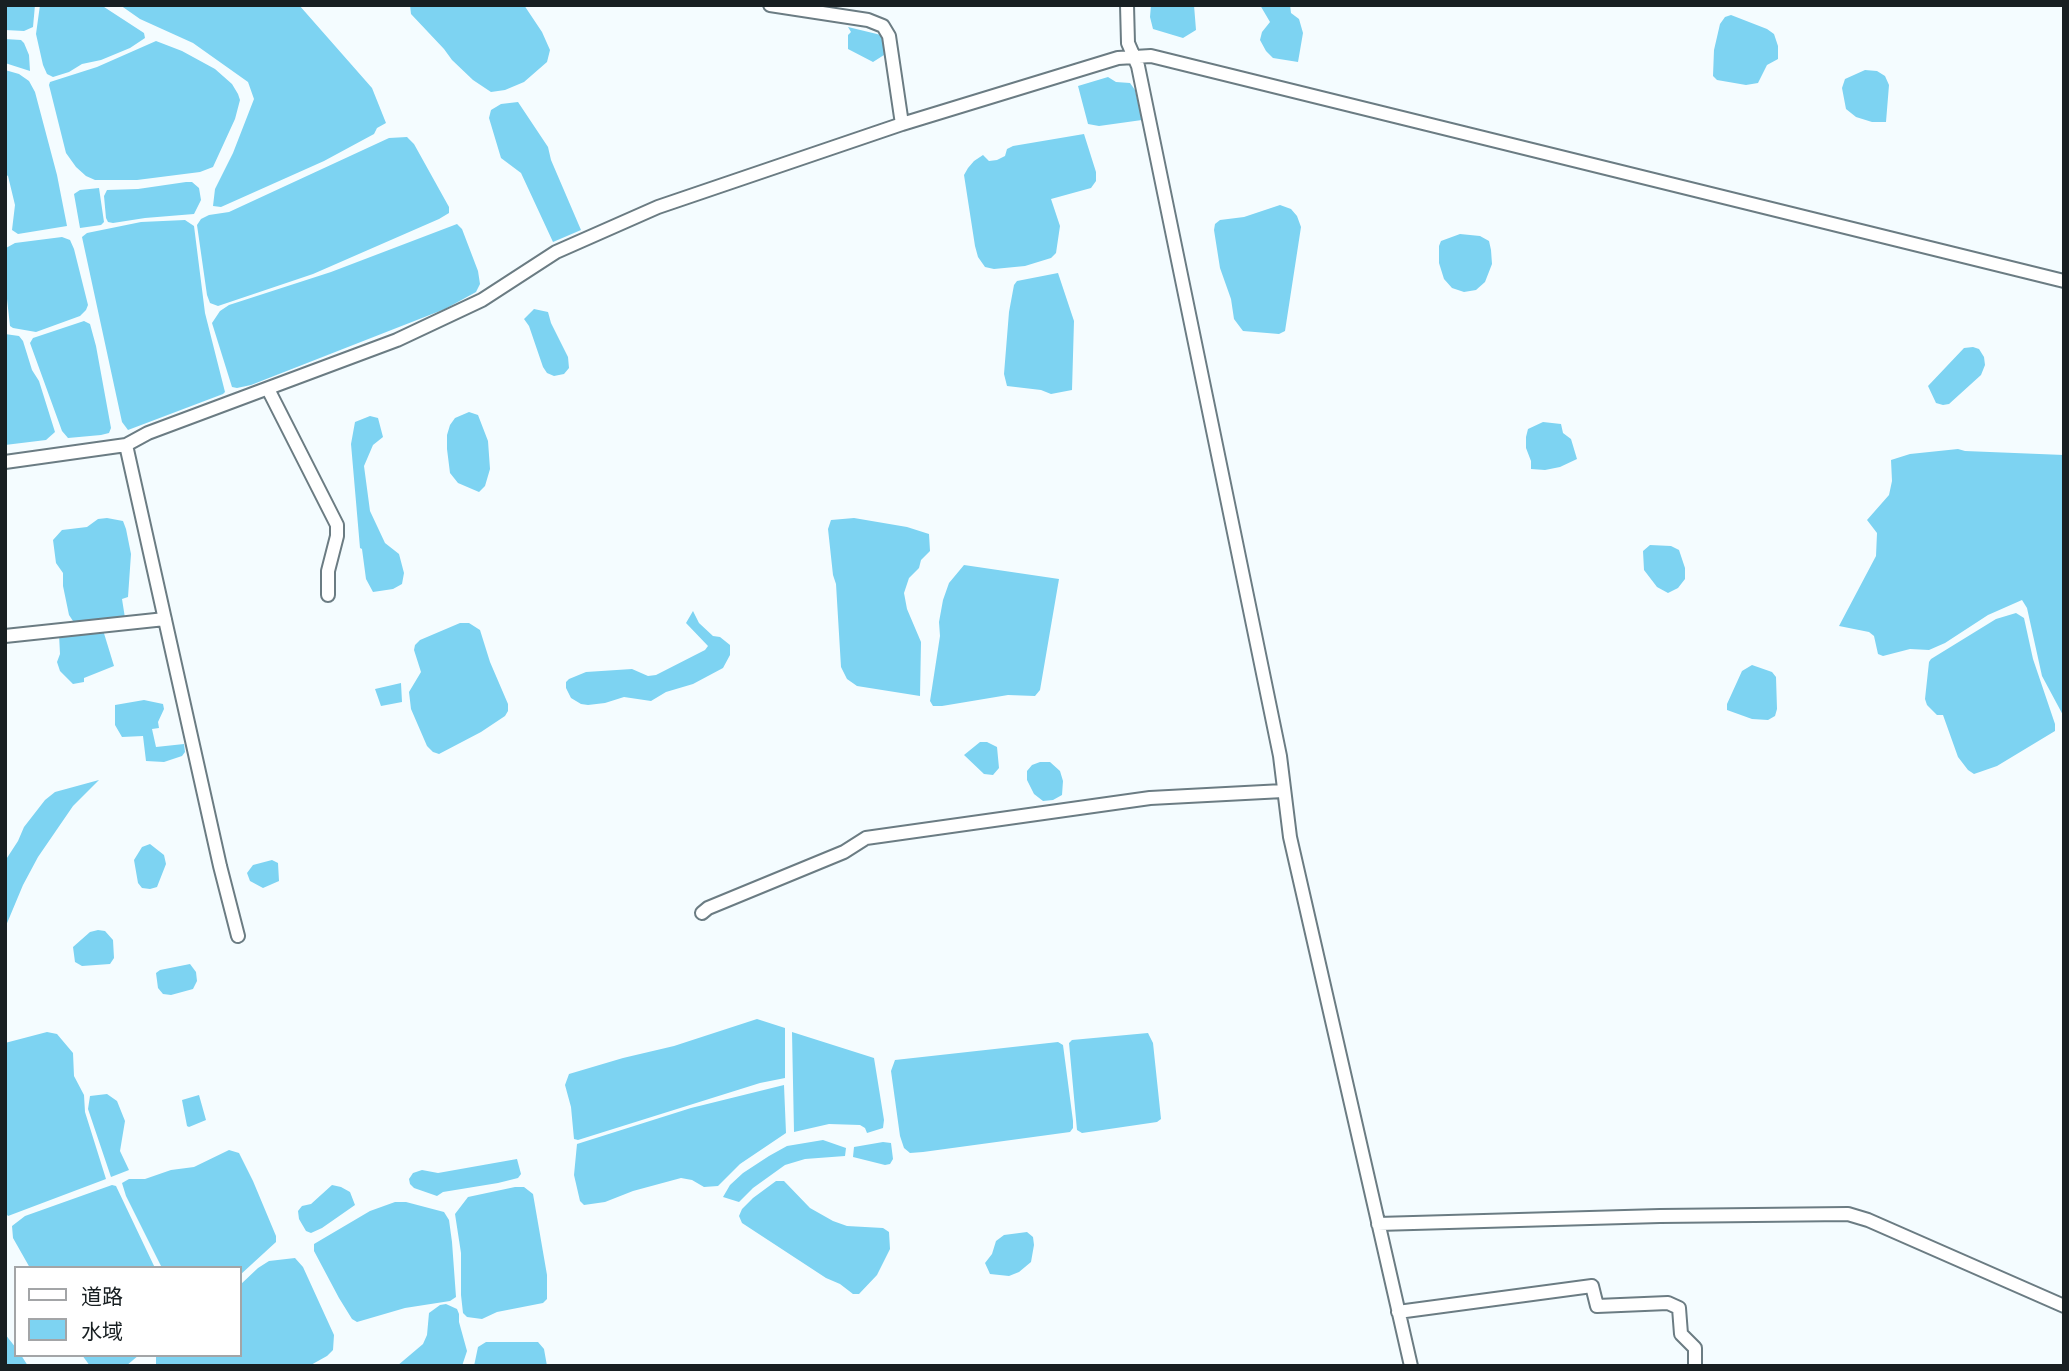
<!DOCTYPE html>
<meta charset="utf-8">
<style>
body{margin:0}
#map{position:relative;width:2069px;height:1371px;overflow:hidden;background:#f4fcff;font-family:Mulish,"Noto Sans SC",sans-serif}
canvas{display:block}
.frame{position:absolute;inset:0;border:7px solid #181f22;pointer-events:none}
.legend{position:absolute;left:14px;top:1266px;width:228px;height:91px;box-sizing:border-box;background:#fff;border:2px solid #a3a5a7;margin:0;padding:9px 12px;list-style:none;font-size:21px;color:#181f22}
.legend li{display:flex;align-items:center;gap:14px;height:35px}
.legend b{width:35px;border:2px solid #a3a5a7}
</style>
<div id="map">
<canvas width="2069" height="1371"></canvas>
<div class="frame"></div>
<ul class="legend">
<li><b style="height:9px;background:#fff"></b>道路</li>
<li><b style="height:19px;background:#7dd3f2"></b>水域</li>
</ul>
</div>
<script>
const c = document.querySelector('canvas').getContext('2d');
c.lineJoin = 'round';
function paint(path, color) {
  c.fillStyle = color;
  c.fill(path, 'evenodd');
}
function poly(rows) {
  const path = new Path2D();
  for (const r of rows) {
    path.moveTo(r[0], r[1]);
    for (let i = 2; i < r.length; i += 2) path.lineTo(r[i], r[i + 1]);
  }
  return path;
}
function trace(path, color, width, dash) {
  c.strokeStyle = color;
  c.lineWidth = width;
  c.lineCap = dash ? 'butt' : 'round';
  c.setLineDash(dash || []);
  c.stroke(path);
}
paint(poly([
 [5,5,35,5,33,27,24,31,5,30],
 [40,5,101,5,144,33,145,38,130,48,101,60,82,64,69,72,53,77,47,74,43,65,36,34],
 [120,5,299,5,372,88,386,123,377,128,374,134,324,161,221,207,213,206,215,189,233,153,254,99,248,82,193,43,140,19],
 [410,5,524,5,542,32,550,50,547,62,524,82,505,90,491,92,473,80,452,60,444,49,411,14],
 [1151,5,1194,5,1196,30,1183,38,1153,29,1150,17],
 [1260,5,1290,5,1291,13,1299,19,1303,33,1298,62,1273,58,1266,51,1260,40,1262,32,1270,22],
 [1731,15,1767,29,1774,34,1778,46,1778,59,1767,65,1758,83,1746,85,1717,80,1713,76,1714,50,1720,24,1725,17],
 [848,27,881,35,883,38,884,55,873,62,848,49,848,35,851,32],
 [5,39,21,40,24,43,29,55,30,71,5,63],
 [156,41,182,51,215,69,232,84,238,94,240,100,235,119,213,167,200,172,137,180,95,180,86,176,76,167,66,153,49,85,50,82,97,67],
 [5,70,19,74,29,81,35,92,57,175,67,226,18,234,12,230,15,205,8,176,5,174],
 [1865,70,1877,71,1885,76,1889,85,1886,122,1872,122,1856,117,1846,109,1842,88,1845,79],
 [1108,77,1116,82,1130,83,1135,90,1142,120,1099,126,1088,124,1078,86],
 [518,102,548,147,551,160,581,230,553,242,521,173,501,158,489,118,491,110,501,104],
 [1084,134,1096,172,1096,181,1091,188,1051,199,1060,226,1056,253,1051,258,1025,266,994,269,985,267,978,257,975,246,964,175,968,168,974,161,983,155,989,161,997,160,1005,156,1007,149,1013,146],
 [407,137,414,144,449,207,449,213,439,219,313,274,218,306,210,303,207,295,197,225,201,219,209,215,229,212,389,138],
 [186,182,192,182,199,188,201,200,194,214,145,218,113,223,108,222,106,218,104,196,107,190,138,189],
 [99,188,104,222,101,225,80,228,74,194,80,190],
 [1280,205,1291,209,1297,216,1301,227,1285,331,1279,334,1243,331,1234,319,1231,299,1220,268,1214,230,1215,224,1220,220,1244,217],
 [185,220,194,226,205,313,225,392,223,394,128,430,122,422,82,237,87,233,141,222],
 [457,224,462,229,478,271,480,284,476,292,445,309,251,385,237,388,232,387,212,323,220,311,229,305,331,272],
 [1460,234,1480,236,1489,241,1491,250,1492,264,1485,282,1476,290,1464,292,1452,288,1444,279,1439,263,1439,246,1441,241],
 [62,237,70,240,74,249,88,305,86,310,80,316,36,332,13,328,10,326,7,299,5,315,6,248,15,243],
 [1058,273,1074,321,1072,390,1051,394,1041,390,1007,386,1004,374,1009,312,1014,285,1017,281],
 [534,309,548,312,551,323,568,357,569,368,564,374,554,376,547,373,543,367,529,326,524,319],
 [84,321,90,324,96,346,111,428,109,433,101,435,68,438,62,431,30,343,33,338],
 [5,334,19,336,23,341,32,370,39,381,55,432,46,440,5,445],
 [1973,347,1979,349,1984,357,1985,365,1981,375,1949,404,1943,405,1936,403,1928,386,1964,348],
 [469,412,478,415,488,441,490,469,485,486,479,492,458,483,450,473,447,449,447,435,450,425,455,418],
 [370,416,378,418,383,437,373,445,364,466,370,511,385,543,399,554,404,573,402,584,393,589,373,592,366,579,362,549,360,548,351,444,355,422],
 [1543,422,1561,424,1563,433,1571,439,1577,459,1560,467,1545,470,1531,469,1531,461,1526,448,1526,437,1528,429],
 [1958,449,1965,451,2064,455,2064,717,2042,676,2027,608,2022,600,1988,615,1945,643,1929,650,1910,649,1883,656,1878,654,1874,636,1869,632,1839,626,1876,556,1877,533,1867,520,1889,495,1892,481,1891,460,1910,454],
 [107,518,123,521,126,529,131,554,128,597,122,599,125,618,75,624,69,615,63,586,63,573,56,563,53,540,62,530,87,527,98,519],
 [854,518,907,527,929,534,930,551,921,560,919,568,909,578,904,593,907,609,921,642,920,696,857,686,847,679,841,667,836,584,833,575,828,529,831,520],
 [1650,545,1671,546,1679,550,1685,568,1685,579,1678,588,1668,593,1657,587,1644,570,1643,551],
 [964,565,1059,579,1040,690,1035,696,1008,695,942,706,933,706,930,701,940,636,939,622,943,600,949,583],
 [693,611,699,623,713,636,720,637,730,645,730,655,723,668,693,684,666,692,651,701,624,697,605,703,588,705,581,704,571,698,566,688,566,682,569,679,586,672,632,669,648,676,656,675,705,650,708,646,686,623],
 [2016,613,2024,618,2033,659,2055,724,2055,731,1997,766,1974,774,1968,770,1958,757,1943,715,1937,715,1927,705,1925,699,1929,662,1931,659,1996,619],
 [460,623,469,623,480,630,490,662,508,704,508,711,505,716,481,732,439,754,433,752,427,746,411,709,409,692,421,672,414,650,415,645,420,640],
 [103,630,114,666,84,678,84,682,73,684,60,671,57,662,60,654,59,634],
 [1752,665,1772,672,1776,677,1777,709,1775,716,1768,720,1752,719,1727,710,1727,704,1742,671],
 [401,683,402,702,381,706,375,689],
 [144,700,163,704,164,709,158,722,159,728,152,729,156,747,184,744,185,752,182,756,164,762,146,761,143,736,122,737,115,725,115,705],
 [980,742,987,742,997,747,999,768,993,775,984,774,964,755],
 [1040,762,1050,762,1060,771,1063,781,1062,795,1053,800,1043,801,1034,794,1027,780,1027,771,1032,765],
 [99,780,73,806,38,857,23,885,5,928,5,861,18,841,24,827,45,800,55,792],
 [150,844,164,855,166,864,157,887,150,889,142,888,138,883,134,860,142,847],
 [272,860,278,863,279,881,263,888,250,881,247,873,253,865],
 [98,930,105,931,113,940,114,958,110,964,82,966,75,962,73,947,90,932],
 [190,964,196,972,197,981,193,989,171,995,163,994,158,988,156,973,160,970],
 [757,1019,785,1028,785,1078,760,1083,578,1140,574,1139,571,1107,565,1085,569,1074,623,1058,674,1046],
 [47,1032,57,1034,73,1053,74,1076,84,1095,85,1112,106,1179,8,1216,5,1212,5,1043],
 [792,1032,874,1058,884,1120,883,1128,867,1133,865,1128,860,1125,829,1124,794,1132],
 [1148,1033,1153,1043,1161,1119,1157,1122,1082,1133,1077,1130,1069,1043,1072,1040],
 [1058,1042,1063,1045,1073,1121,1073,1128,1070,1132,923,1152,910,1153,904,1148,900,1136,891,1071,895,1060],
 [784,1085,786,1133,740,1164,718,1186,704,1187,692,1180,681,1178,633,1191,605,1202,584,1205,580,1201,574,1175,577,1144,691,1108],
 [107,1094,117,1101,125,1121,120,1151,129,1170,111,1177,88,1109,90,1096],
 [199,1095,206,1120,189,1127,187,1126,182,1100],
 [823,1140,846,1148,845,1156,805,1159,785,1165,753,1188,739,1202,723,1197,730,1185,743,1173,769,1156,787,1146],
 [883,1142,891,1143,893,1159,890,1164,885,1165,853,1157,854,1147],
 [229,1150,239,1153,253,1181,276,1236,276,1242,240,1275,240,1268,162,1268,126,1196,122,1183,129,1179,145,1179,171,1170,194,1167],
 [517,1159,521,1174,518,1178,498,1183,443,1192,437,1196,414,1188,410,1184,409,1179,413,1173,422,1170,438,1173],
 [776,1181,784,1181,810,1208,833,1221,847,1226,883,1228,889,1232,890,1249,877,1275,859,1294,853,1294,840,1284,826,1278,742,1223,739,1216,742,1209,753,1198],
 [112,1185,116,1186,155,1268,30,1268,13,1238,12,1226,25,1216],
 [332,1185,341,1187,350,1192,355,1205,322,1228,311,1233,306,1231,299,1219,298,1211,302,1206,311,1204],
 [515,1187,524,1187,533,1194,547,1275,547,1299,543,1303,497,1312,482,1319,467,1317,463,1313,461,1295,461,1253,455,1214,468,1197],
 [395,1202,406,1202,444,1212,449,1220,452,1242,456,1297,450,1301,405,1308,357,1322,352,1319,339,1298,314,1251,314,1244,370,1211],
 [1027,1232,1033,1237,1034,1245,1031,1262,1019,1272,1009,1276,990,1274,985,1263,992,1254,996,1241,1004,1235],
 [295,1258,303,1267,334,1335,333,1350,327,1356,309,1366,156,1366,156,1355,240,1355,240,1285,258,1268,269,1261],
 [446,1304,457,1309,459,1314,459,1322,467,1351,462,1366,397,1366,423,1344,427,1335,429,1313,440,1305],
 [5,1334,16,1348,16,1355,21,1355,28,1366,5,1366],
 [486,1342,538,1342,544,1349,547,1366,474,1366,478,1347],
 [82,1355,139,1355,126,1366,90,1366]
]), '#7dd3f2');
const minor = poly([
 [770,5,868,20,883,26,889,36,902,124],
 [1127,5,1128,43,1138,66,1280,756,1290,837,1411,1366],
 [268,389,337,525,337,536,328,571,328,595],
 [126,445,220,866,238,936],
 [5,462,126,445,148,433,397,340,482,300,556,252,658,207,902,124,1118,58,1151,56,2064,281],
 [5,636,165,619],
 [702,913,708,908,844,852,866,838,1150,798,1283,791],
 [1378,1224,1660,1216,1848,1214,1868,1220,2064,1306],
 [1398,1312,1592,1286,1597,1306,1668,1303,1679,1308,1681,1334,1695,1348,1695,1366]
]);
trace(minor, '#6b7c83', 16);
trace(minor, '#fff', 12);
</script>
